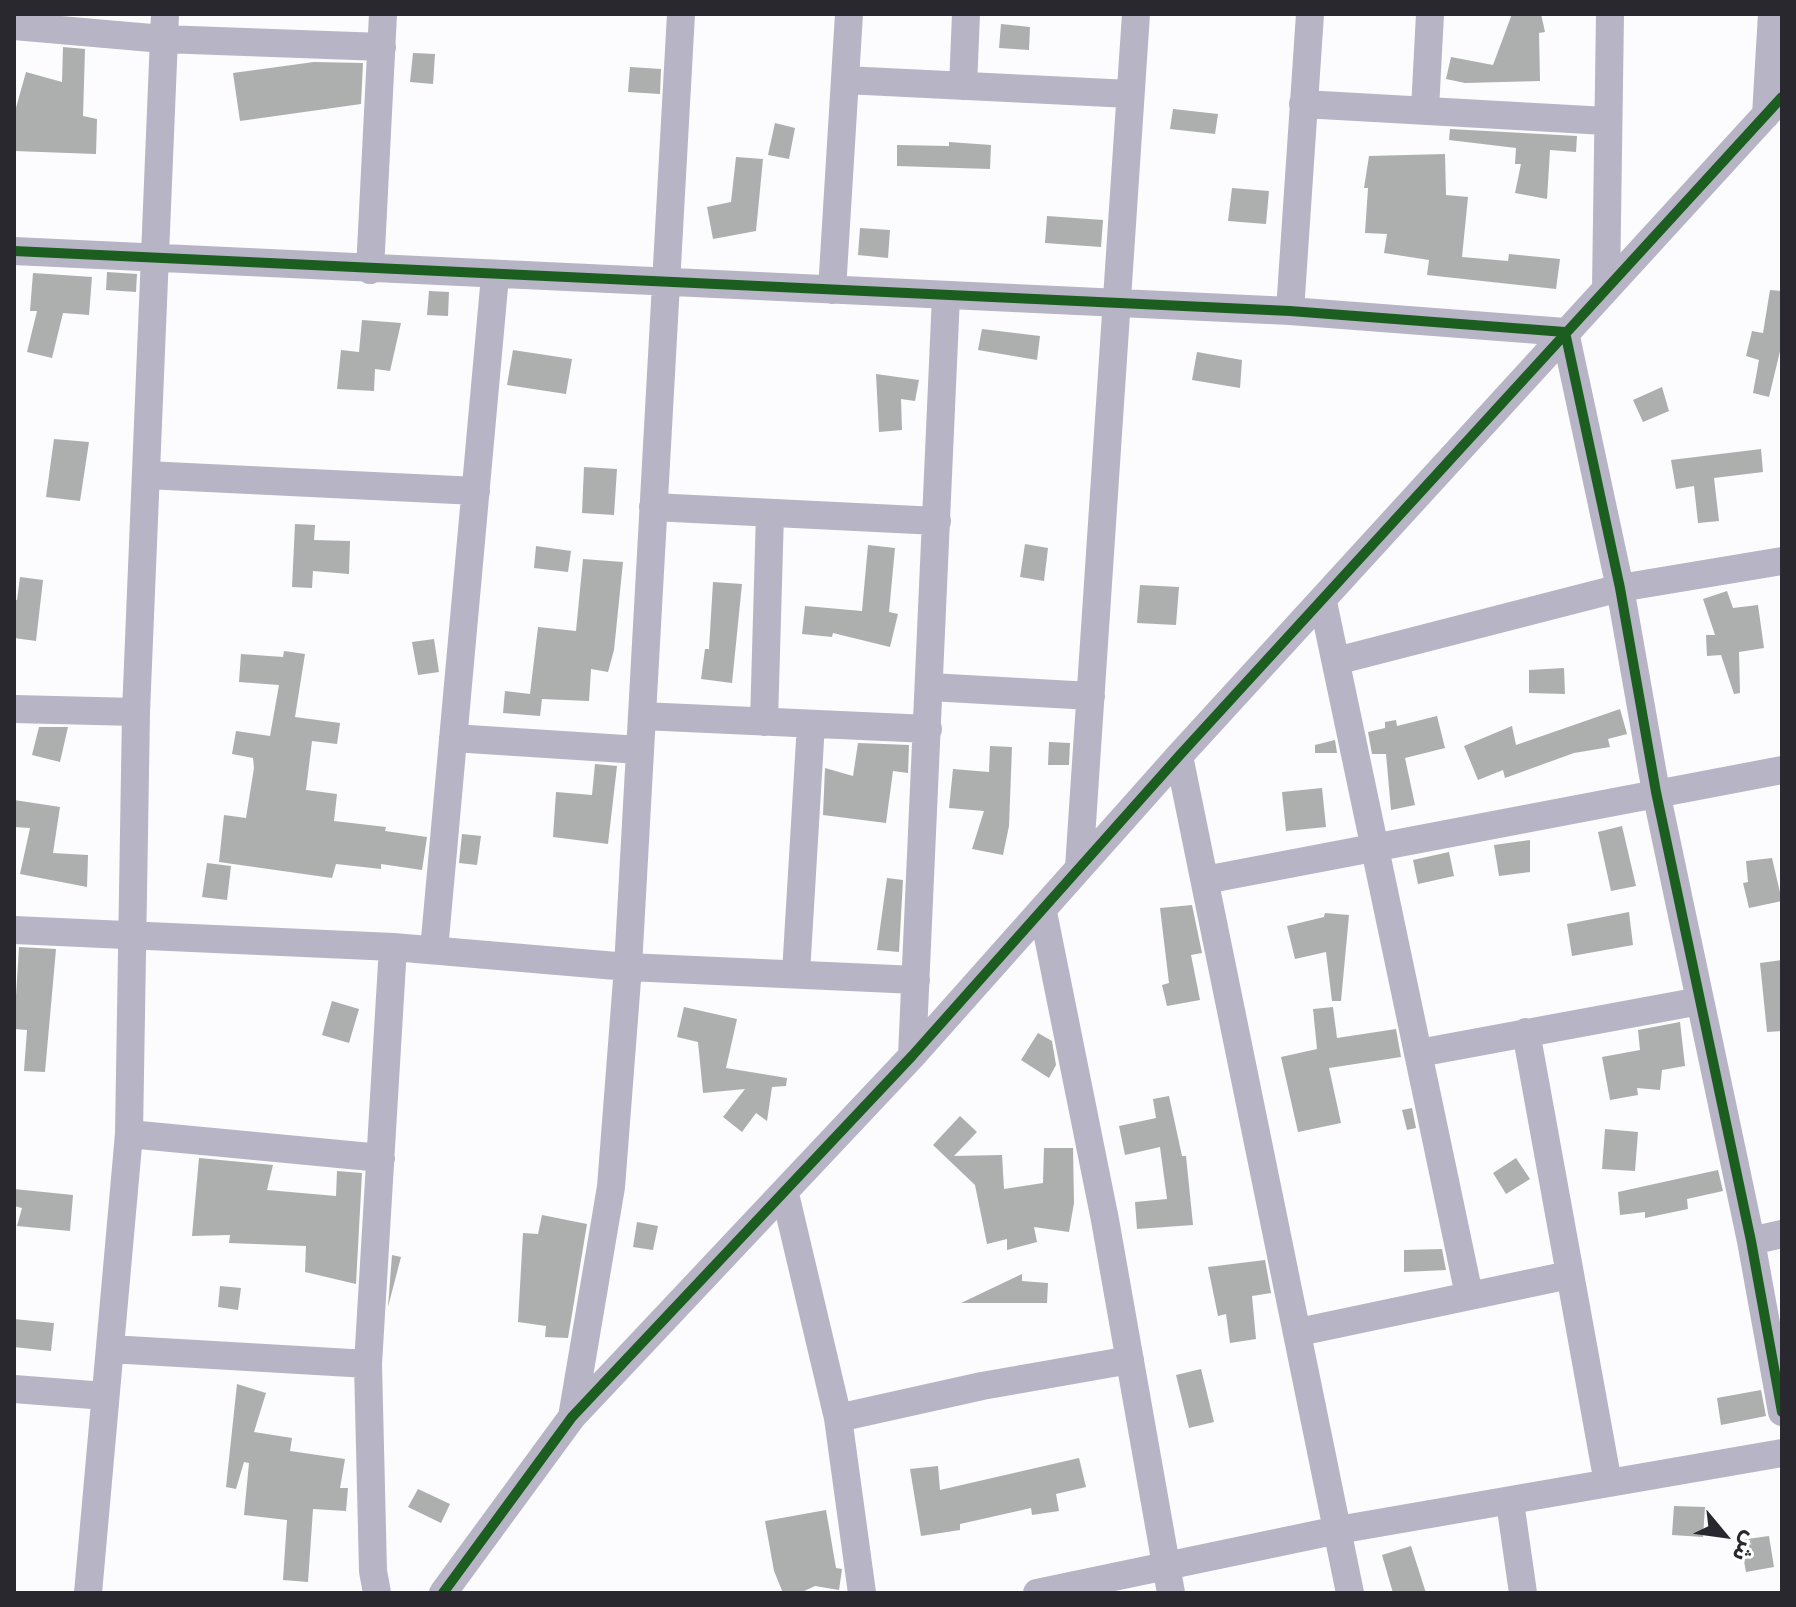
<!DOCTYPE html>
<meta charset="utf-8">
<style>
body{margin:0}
#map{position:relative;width:1796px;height:1607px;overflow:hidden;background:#fcfbfd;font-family:"Varela Round","Noto Sans Arabic",sans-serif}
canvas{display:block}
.frame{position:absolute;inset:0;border:16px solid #29282f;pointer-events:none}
.north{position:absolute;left:1684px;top:1495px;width:80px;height:80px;-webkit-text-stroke:6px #fff;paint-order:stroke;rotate:119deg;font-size:22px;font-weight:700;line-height:32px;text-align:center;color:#29282f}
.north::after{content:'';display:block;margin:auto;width:28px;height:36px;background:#29282f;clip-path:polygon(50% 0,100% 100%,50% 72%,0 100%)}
</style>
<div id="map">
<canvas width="1796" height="1607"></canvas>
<div class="frame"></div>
<div class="north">ش</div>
</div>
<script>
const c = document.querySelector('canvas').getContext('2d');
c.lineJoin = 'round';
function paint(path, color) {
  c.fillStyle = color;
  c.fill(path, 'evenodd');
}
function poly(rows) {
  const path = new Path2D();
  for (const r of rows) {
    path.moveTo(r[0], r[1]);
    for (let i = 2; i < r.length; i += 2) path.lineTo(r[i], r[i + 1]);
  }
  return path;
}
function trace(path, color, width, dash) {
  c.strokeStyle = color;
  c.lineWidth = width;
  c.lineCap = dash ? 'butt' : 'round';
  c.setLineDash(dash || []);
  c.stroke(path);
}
paint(poly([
 [1512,14,1541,14,1545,32,1539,33,1540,81,1465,83,1446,79,1451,57,1493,65],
 [1001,24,1030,27,1029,50,999,48],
 [63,47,85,49,83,116,97,119,96,154,14,151,14,115,26,72,62,82],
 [413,53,435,54,433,84,410,82],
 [314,62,363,63,361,104,240,121,233,73],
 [630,67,661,69,660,94,628,92],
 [1173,109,1218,114,1215,134,1170,129],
 [775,123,795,128,789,159,768,155],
 [1450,129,1577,136,1576,152,1550,150,1547,199,1515,193,1521,164,1515,164,1516,148,1449,140],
 [949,142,991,145,990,169,897,166,897,145,949,146],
 [1445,154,1446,195,1468,197,1462,257,1508,261,1509,254,1560,259,1556,289,1427,275,1429,260,1384,253,1387,234,1365,233,1368,188,1364,188,1369,156],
 [736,157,763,159,756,231,713,239,707,207,731,202],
 [1232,188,1269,191,1266,224,1228,221],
 [1047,216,1103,220,1101,247,1045,243],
 [860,228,890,230,888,258,858,255],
 [107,272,137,274,136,292,106,290],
 [33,273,92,277,89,315,63,313,52,358,27,352,37,311,30,311],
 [1770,290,1782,291,1782,343,1769,397,1753,393,1759,360,1746,356,1752,331,1763,333],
 [429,291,449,292,448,316,427,315],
 [362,320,401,323,390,371,375,369,374,391,337,389,341,350,359,352],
 [982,329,1040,336,1037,360,978,350],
 [513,350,572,359,566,394,507,385],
 [1197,352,1242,360,1240,388,1192,380],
 [876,374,919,380,915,401,901,399,902,430,879,432],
 [1662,387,1669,411,1643,422,1633,400],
 [54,439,89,442,80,501,46,497],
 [1761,449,1763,472,1714,478,1719,521,1698,523,1694,486,1676,489,1671,460],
 [584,467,617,469,614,515,582,513],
 [295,524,315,525,314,540,350,541,349,574,313,571,312,588,292,587],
 [1025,544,1048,548,1044,581,1020,577],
 [868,545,895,548,889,612,898,614,890,647,833,633,832,637,802,634,805,606,862,611],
 [536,546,571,551,568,572,534,568],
 [583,559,623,562,614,650,608,672,591,669,589,701,542,699,540,716,503,713,505,691,530,694,538,627,576,631],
 [20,577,43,580,36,641,14,638,14,600,17,600],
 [713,582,742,584,732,683,701,679,705,649,709,649],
 [1140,585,1179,587,1176,625,1137,623],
 [1727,591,1733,608,1758,605,1764,648,1739,652,1740,693,1734,694,1721,655,1707,656,1706,635,1715,635,1703,599],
 [434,639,439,672,418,675,412,642],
 [284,651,305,654,295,717,340,723,337,744,312,741,306,790,337,794,334,821,386,827,385,831,427,837,422,870,381,864,381,869,336,864,332,878,219,862,224,815,246,818,254,768,253,758,232,754,236,731,270,736,279,685,239,682,241,654,283,657],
 [1564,668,1565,694,1529,693,1529,670],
 [1620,709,1627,734,1608,739,1610,747,1574,753,1505,778,1503,770,1478,780,1464,746,1512,726,1516,745],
 [1437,716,1445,748,1405,758,1415,805,1391,810,1386,754,1372,754,1368,732,1385,728,1385,722,1396,720,1397,726],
 [39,727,68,727,60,762,32,755],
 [1335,740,1337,753,1315,753,1315,745],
 [1049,742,1070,743,1069,765,1048,765],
 [858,743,909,745,908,773,893,771,886,823,823,815,825,768,853,776],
 [990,746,1012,747,1009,826,1003,855,972,849,984,811,949,808,953,769,989,772],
 [595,764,617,766,608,844,553,837,556,792,592,795],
 [1322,788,1326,827,1286,831,1282,792],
 [14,800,60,807,53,853,88,855,87,887,20,874,30,828,14,827],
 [1622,826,1636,886,1611,891,1598,832],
 [462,834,481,836,477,865,459,863],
 [1530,840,1530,872,1499,876,1494,845],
 [1449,852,1454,876,1418,884,1413,860],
 [1772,858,1782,901,1749,908,1743,883,1748,882,1746,861],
 [207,863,231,866,227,900,202,897],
 [887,878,903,880,899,952,877,950],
 [1192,905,1202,953,1191,955,1200,1000,1167,1006,1162,985,1169,983,1160,908],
 [1629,912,1633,945,1572,956,1567,924],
 [1325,913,1349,915,1341,1001,1332,1001,1326,952,1295,959,1287,926,1324,917],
 [19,947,56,949,45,1072,24,1071,27,1030,14,1029],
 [1782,960,1782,1031,1767,1032,1760,963],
 [332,1001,359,1009,349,1043,322,1035],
 [684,1007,737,1019,726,1068,787,1078,786,1086,772,1087,767,1121,756,1113,742,1132,723,1117,745,1089,703,1093,698,1042,677,1037],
 [1333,1007,1337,1038,1396,1029,1401,1057,1329,1068,1341,1123,1298,1132,1281,1057,1317,1049,1313,1009],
 [1680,1022,1685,1066,1662,1070,1660,1090,1637,1088,1638,1095,1610,1100,1602,1057,1640,1050,1638,1030],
 [1038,1033,1052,1041,1056,1065,1049,1078,1021,1060],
 [1169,1096,1182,1156,1186,1156,1193,1225,1137,1229,1135,1202,1167,1199,1160,1147,1125,1155,1119,1126,1156,1118,1153,1099],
 [1412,1108,1416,1128,1407,1130,1402,1110],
 [960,1116,977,1132,954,1156,1002,1155,1004,1189,1043,1183,1044,1148,1073,1148,1074,1203,1069,1232,1034,1227,1037,1242,1007,1250,1007,1239,987,1244,975,1185,933,1145],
 [1605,1129,1638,1132,1635,1171,1602,1169],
 [199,1158,273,1165,267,1190,336,1196,337,1171,362,1173,356,1284,305,1272,306,1246,229,1243,230,1235,192,1236],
 [1516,1158,1530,1179,1506,1194,1493,1173],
 [1718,1170,1723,1191,1687,1199,1688,1209,1645,1218,1645,1212,1620,1215,1618,1192],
 [14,1189,73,1195,70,1231,17,1226,22,1208,14,1206],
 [542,1215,587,1224,568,1338,545,1337,546,1326,518,1322,523,1233,538,1234],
 [637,1222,658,1226,653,1250,633,1247],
 [1442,1249,1446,1270,1404,1272,1404,1250],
 [392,1255,401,1257,388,1307],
 [1265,1260,1271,1293,1252,1296,1256,1339,1230,1343,1226,1314,1218,1316,1208,1267],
 [1022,1274,1022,1281,1048,1283,1047,1303,961,1303],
 [220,1286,241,1288,238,1310,218,1307],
 [14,1319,54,1323,51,1351,14,1347],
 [1201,1369,1214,1422,1189,1428,1176,1375],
 [237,1384,266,1393,254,1432,292,1438,290,1451,345,1459,340,1488,348,1488,346,1511,313,1509,308,1582,283,1580,287,1520,244,1515,249,1463,244,1462,236,1489,226,1487],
 [1761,1390,1766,1416,1721,1425,1717,1398],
 [1079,1458,1086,1487,1056,1494,1059,1511,1032,1515,1031,1508,960,1524,960,1530,921,1536,910,1469,938,1466,940,1490],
 [418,1489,450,1504,441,1523,408,1507],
 [1674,1506,1705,1507,1703,1537,1672,1535],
 [826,1510,836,1568,842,1569,839,1590,815,1586,800,1593,783,1593,774,1571,765,1521],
 [1769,1536,1774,1567,1746,1572,1740,1540],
 [1411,1546,1426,1593,1393,1593,1382,1555]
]), '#acafae');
trace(poly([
 [14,26,163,39,382,47],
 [845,80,1130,94],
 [963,86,966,14],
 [1303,104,1606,121],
 [1425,109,1430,14],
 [1766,115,1772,14],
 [14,251,1290,311,1565,332,1620,588,1656,792,1751,1241,1782,1412],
 [370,270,383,14],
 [1606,289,1610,14],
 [832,290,849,14],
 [1290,311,1310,14],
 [146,475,476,491],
 [653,507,937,521],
 [1323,602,1469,1295],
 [1336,661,1620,588,1782,561],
 [930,687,1091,696],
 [14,709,136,712],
 [642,716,928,729],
 [764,722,770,513],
 [453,738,640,750],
 [1179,756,1350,1593],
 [1079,868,1136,14],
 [1205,880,1782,770],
 [1043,912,1105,1220,1171,1593],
 [14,930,393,947,628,967,916,980],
 [434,950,495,276],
 [796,973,811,724],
 [1526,1032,1608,1483],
 [1419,1053,1700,1001],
 [912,1056,946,296],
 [129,1134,381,1158],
 [785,1194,838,1418,862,1593],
 [1751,1241,1782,1234],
 [1299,1332,1569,1275],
 [110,1349,368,1364],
 [14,1389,105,1396],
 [572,1417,611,1187,628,967,681,14],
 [838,1418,982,1386,1130,1360],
 [1510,1502,1523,1593],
 [88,1593,129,1134,136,712,165,14],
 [377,1593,373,1571,368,1364,393,947],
 [443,1593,572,1417,912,1056,1179,756,1782,97],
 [1037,1593,1338,1530,1782,1453]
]), '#b6b4c5', 28);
trace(poly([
 [14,251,1290,311,1565,332,1620,588,1656,792,1751,1241,1782,1412],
 [443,1593,572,1417,912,1056,1179,756,1782,97]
]), '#1b5e20', 10);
</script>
